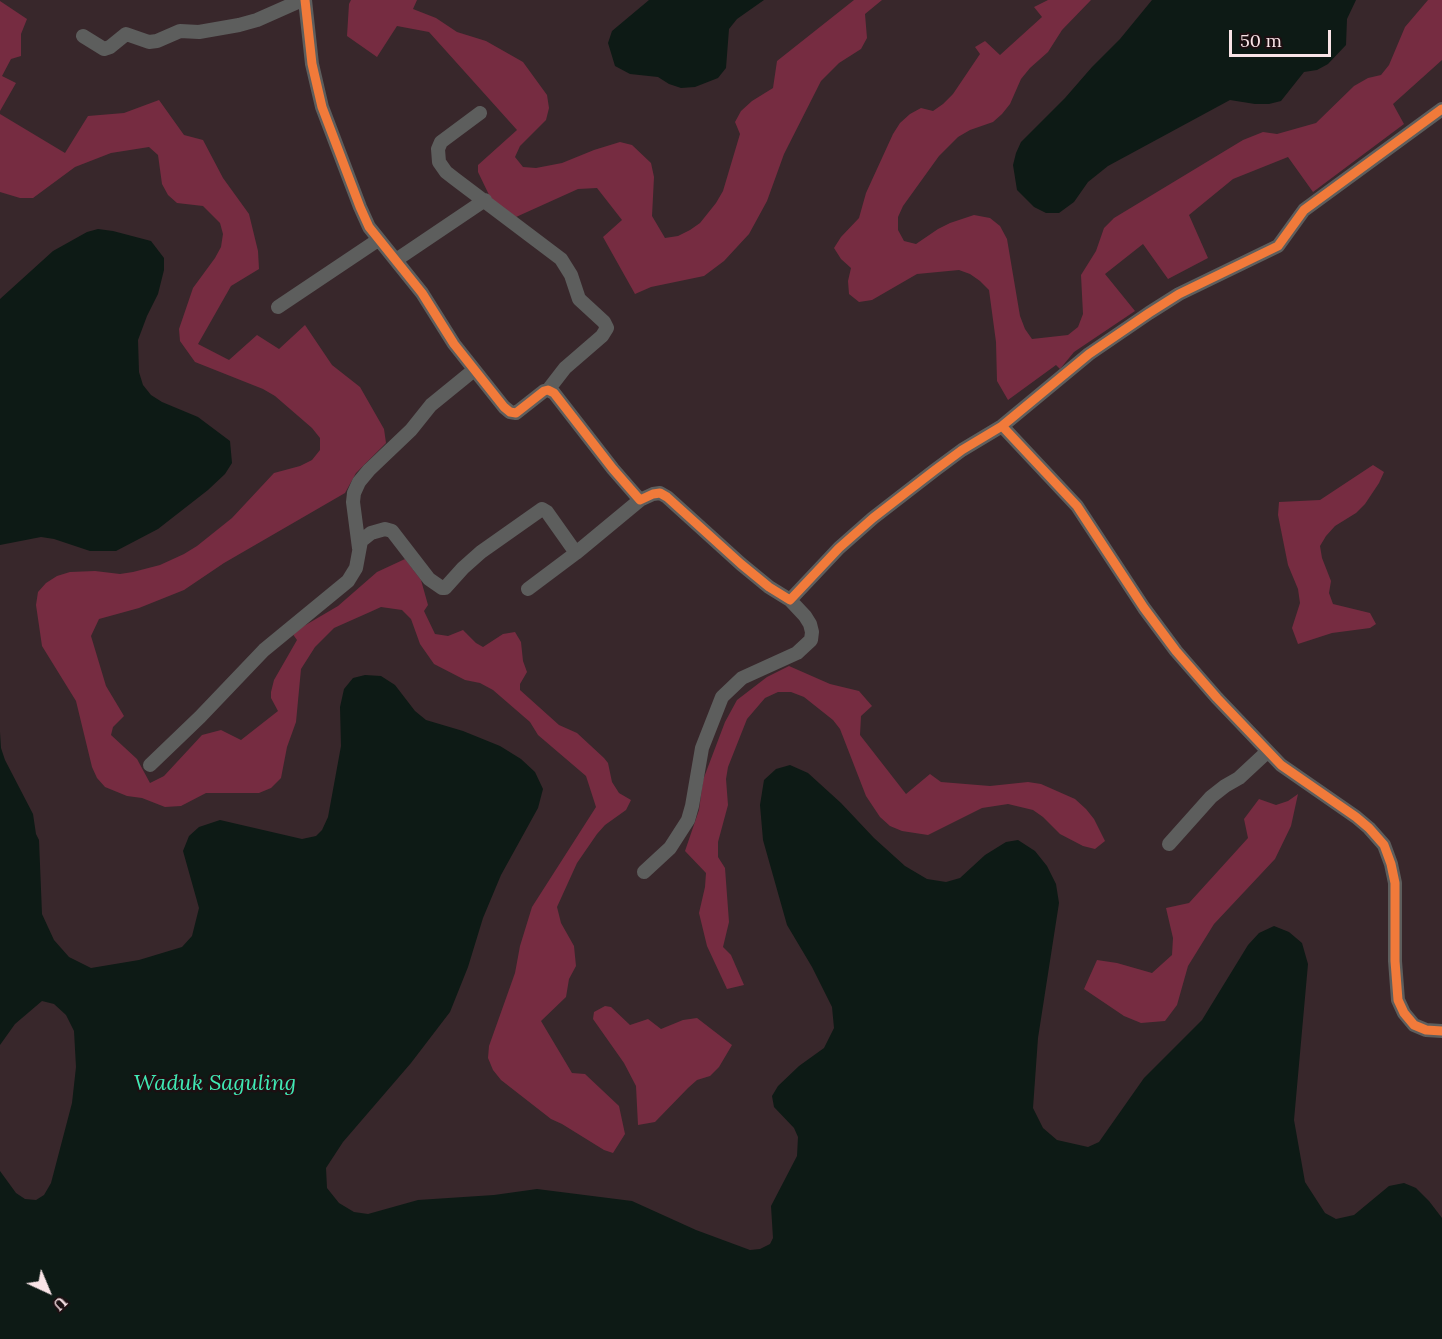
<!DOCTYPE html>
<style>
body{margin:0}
#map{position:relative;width:1442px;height:1339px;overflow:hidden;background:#38272b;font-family:Lora,serif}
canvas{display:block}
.north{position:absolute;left:18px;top:1261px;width:60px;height:60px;-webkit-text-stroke:4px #1d0f12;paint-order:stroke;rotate:136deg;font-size:16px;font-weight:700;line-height:24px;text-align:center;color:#f9e4e7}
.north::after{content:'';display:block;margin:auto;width:21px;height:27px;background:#f9e4e7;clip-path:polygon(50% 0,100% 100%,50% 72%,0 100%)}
.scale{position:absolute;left:1229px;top:30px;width:102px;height:27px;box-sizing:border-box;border:3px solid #f9e4e7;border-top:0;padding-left:8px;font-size:18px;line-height:21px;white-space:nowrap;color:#f9e4e7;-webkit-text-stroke:4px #1d0f12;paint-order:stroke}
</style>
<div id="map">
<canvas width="1442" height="1339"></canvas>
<div class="north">U</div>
<div class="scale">50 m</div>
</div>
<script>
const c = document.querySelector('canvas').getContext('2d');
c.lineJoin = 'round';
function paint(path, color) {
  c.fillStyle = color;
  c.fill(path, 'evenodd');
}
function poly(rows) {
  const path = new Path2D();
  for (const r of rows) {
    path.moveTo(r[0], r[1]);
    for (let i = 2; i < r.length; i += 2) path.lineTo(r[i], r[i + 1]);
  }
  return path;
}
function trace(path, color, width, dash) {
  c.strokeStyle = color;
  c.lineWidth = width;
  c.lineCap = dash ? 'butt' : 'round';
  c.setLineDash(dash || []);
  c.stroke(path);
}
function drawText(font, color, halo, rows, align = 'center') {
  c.font = font + ' Lora,serif';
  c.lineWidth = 5;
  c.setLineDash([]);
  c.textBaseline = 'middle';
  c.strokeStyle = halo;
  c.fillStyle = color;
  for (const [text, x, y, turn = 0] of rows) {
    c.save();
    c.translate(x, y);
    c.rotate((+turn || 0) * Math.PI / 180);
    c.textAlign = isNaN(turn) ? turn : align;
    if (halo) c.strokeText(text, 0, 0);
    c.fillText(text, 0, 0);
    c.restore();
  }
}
paint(poly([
 [351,0,417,0,413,9,436,18,457,32,486,41,523,62,547,95,549,108,546,120,520,146,515,157,523,167,536,168,562,163,594,150,620,142,632,145,651,163,654,177,652,216,665,238,678,236,690,230,700,223,716,203,723,191,740,134,735,122,741,111,752,101,773,88,777,61,854,0,882,0,865,14,867,38,861,49,839,63,821,81,784,154,767,201,749,234,724,261,704,276,651,287,635,294,603,237,622,220,597,188,578,189,516,217,491,199,478,172,478,165,517,130,429,32,397,26,377,57,347,36,349,4],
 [1048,0,1091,0,1062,30,1048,52,1030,68,1021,79,1010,104,1002,114,993,122,970,130,958,137,939,156,903,206,898,217,898,230,904,241,916,244,938,229,950,223,974,215,990,218,1000,226,1007,239,1020,316,1025,329,1032,339,1068,335,1078,327,1083,314,1081,275,1096,251,1104,228,1114,218,1243,140,1263,132,1277,134,1316,123,1354,86,1368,78,1381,75,1389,65,1405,27,1428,0,1442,0,1442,60,1393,104,1404,124,1313,192,1288,157,1233,179,1189,215,1208,258,1168,279,1143,244,1105,274,1135,311,1074,352,1060,369,1056,365,1008,400,997,381,996,342,989,290,980,281,970,274,959,270,917,274,872,300,859,302,849,294,848,281,851,268,841,259,834,248,841,237,859,218,866,193,893,134,900,123,910,114,921,108,933,111,943,104,953,94,980,54,975,47,985,41,1000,55,1042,17,1034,7],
 [0,1,27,19,21,34,21,56,11,59,2,76,16,83,0,111],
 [159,100,184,135,203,140,223,178,249,214,258,251,259,269,231,286,198,344,229,360,257,335,279,349,305,325,332,365,360,387,384,429,386,443,356,473,345,493,224,563,184,590,139,608,99,619,91,636,106,686,124,716,113,727,111,735,137,759,150,783,164,776,202,735,221,730,241,740,278,711,271,698,271,692,274,680,297,640,292,633,338,606,377,572,405,559,421,580,428,605,424,611,435,634,448,636,463,630,476,643,483,647,503,634,515,632,521,642,523,661,527,672,520,684,520,690,559,725,577,733,604,758,608,763,612,782,619,793,631,800,626,810,605,825,597,834,577,863,557,907,561,923,574,946,576,966,569,979,566,997,541,1021,572,1073,585,1074,619,1106,625,1134,613,1153,604,1150,562,1124,551,1119,501,1080,493,1070,488,1058,489,1046,515,973,520,946,532,907,596,807,586,776,538,735,530,722,493,690,480,683,465,680,434,664,420,644,411,619,402,610,381,607,370,612,334,628,315,647,301,669,296,722,287,747,281,778,271,788,259,793,206,793,181,806,165,807,142,798,127,796,105,787,97,778,92,767,76,701,42,646,36,605,38,592,46,583,57,576,70,572,95,571,120,574,133,572,160,565,184,554,197,546,232,518,274,473,300,466,312,460,320,450,320,438,312,428,275,396,263,389,195,362,180,341,179,329,193,288,215,258,221,247,223,234,220,223,203,206,177,203,168,195,162,184,158,155,149,147,111,153,75,167,33,198,20,198,0,192,0,114,65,153,88,116,124,113],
 [1373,465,1384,472,1379,483,1365,504,1356,513,1335,526,1326,536,1320,546,1322,558,1331,581,1329,593,1333,604,1370,613,1376,624,1370,628,1332,633,1298,644,1292,628,1300,603,1298,589,1288,565,1278,515,1279,502,1320,500],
 [789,666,830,684,859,691,872,706,861,716,860,735,906,794,930,774,941,782,990,786,1028,782,1041,784,1075,799,1086,809,1094,819,1105,841,1095,849,1083,846,1060,834,1043,817,1033,810,1008,804,982,808,928,835,902,831,890,826,880,817,866,796,840,729,833,720,804,697,791,692,778,692,765,698,747,719,728,767,726,779,728,805,718,842,718,857,725,868,729,922,723,947,731,955,744,985,727,989,707,946,699,913,705,887,706,873,685,851,699,810,703,780,725,722,737,700,767,677],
 [1298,794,1291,826,1275,859,1214,924,1188,966,1177,1005,1165,1021,1141,1023,1124,1016,1084,989,1097,960,1117,963,1152,973,1172,955,1173,938,1166,908,1189,903,1248,838,1244,819,1259,799,1276,805,1288,801],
 [605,1006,611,1007,630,1025,648,1019,661,1029,683,1020,697,1018,732,1045,719,1067,710,1076,697,1080,688,1088,655,1122,638,1125,636,1086,624,1063,593,1019,594,1012]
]), '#762c41');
paint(poly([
 [649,0,764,0,737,19,729,29,726,68,718,78,695,87,681,88,669,84,658,77,630,74,615,66,608,43,612,31],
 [1152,0,1356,0,1347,19,1346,45,1328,64,1317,70,1304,72,1281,101,1269,104,1255,104,1230,100,1108,166,1088,182,1074,202,1059,213,1046,213,1034,207,1017,190,1013,165,1016,153,1021,142,1065,98,1092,67,1120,39],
 [98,229,113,231,151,241,164,258,164,270,158,294,147,316,138,340,139,372,143,385,151,395,162,402,198,417,230,441,232,463,225,474,208,490,158,529,116,551,90,551,54,539,41,537,0,545,0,299,53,251,87,232],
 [365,675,381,676,395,685,415,711,426,720,463,731,500,746,521,759,535,772,543,789,538,808,501,875,483,918,468,967,450,1012,411,1063,343,1142,326,1168,327,1188,339,1203,354,1212,368,1214,418,1200,494,1195,537,1189,632,1201,696,1230,750,1250,760,1249,770,1244,773,1238,771,1206,797,1156,798,1137,794,1128,774,1107,772,1096,778,1086,799,1066,824,1048,834,1028,832,1007,812,967,787,925,763,840,760,805,764,780,776,769,790,765,808,773,841,803,874,838,905,866,927,879,946,882,960,878,985,855,1006,842,1018,840,1035,851,1047,866,1056,884,1059,903,1038,1038,1033,1108,1043,1128,1057,1140,1088,1147,1099,1142,1144,1078,1202,1020,1248,945,1259,933,1274,926,1289,932,1302,943,1308,964,1294,1120,1305,1182,1325,1213,1336,1219,1354,1215,1389,1186,1404,1183,1416,1188,1429,1201,1442,1218,1442,1339,0,1339,0,1171,16,1193,25,1199,36,1200,44,1195,51,1183,72,1103,76,1067,74,1031,66,1015,54,1004,42,1001,15,1024,0,1045,0,732,1,748,5,760,33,814,36,834,39,840,42,914,54,940,69,957,91,968,139,960,182,947,192,936,199,908,183,851,189,836,199,827,220,820,302,839,316,836,322,830,328,817,341,746,340,707,344,689,353,678]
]), '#0d1a15');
trace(poly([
 [305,0,312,64,322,107,360,207,369,227,422,293,454,344,504,407,510,412,516,413,544,391,548,390,554,393,613,469,640,500,653,494,660,493,667,497,741,564,769,587,790,600,839,548,873,518,935,470,962,450,1002,426,1089,354,1149,313,1179,294,1278,246,1304,210,1442,109],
 [83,36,104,49,110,47,126,34,149,42,157,41,180,31,199,32,239,25,257,20,302,0],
 [480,113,441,142,438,149,439,162,446,172,455,179,561,259,571,275,579,299,604,322,607,328,602,336,565,368,548,390],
 [396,260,485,200],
 [278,307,378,240],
 [1002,426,1077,506,1144,608,1176,651,1217,698,1281,765,1356,817,1369,828,1384,845,1391,864,1395,883,1395,961,1398,1000,1404,1013,1414,1025,1426,1030,1442,1031],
 [359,548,353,502,354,493,359,482,369,470,411,430,431,405,474,370],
 [528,589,576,553,640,500],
 [150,765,200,717,264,650,348,581,356,568,361,541,371,533,385,529,392,531,429,579,442,588,445,588,463,568,481,552,542,509,547,512,576,553],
 [1169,844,1211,797,1225,786,1239,778,1267,752],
 [644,872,670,848,688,820,692,806,702,748,722,697,742,678,797,653,811,640,812,632,810,624,805,616,790,600]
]), '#5d5e5d', 14);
trace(poly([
 [305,0,312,64,322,107,360,207,369,227,422,293,454,344,504,407,510,412,516,413,544,391,548,390,554,393,613,469,640,500,653,494,660,493,667,497,741,564,769,587,790,600,839,548,873,518,935,470,962,450,1002,426,1089,354,1149,313,1179,294,1278,246,1304,210,1442,109],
 [1002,426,1077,506,1144,608,1176,651,1217,698,1281,765,1356,817,1369,828,1384,845,1391,864,1395,883,1395,961,1398,1000,1404,1013,1414,1025,1426,1030,1442,1031]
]), '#f17a3a', 9);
drawText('italic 22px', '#40e9b4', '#1d0f12', [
 ["Waduk Saguling",215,1084]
]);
</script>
